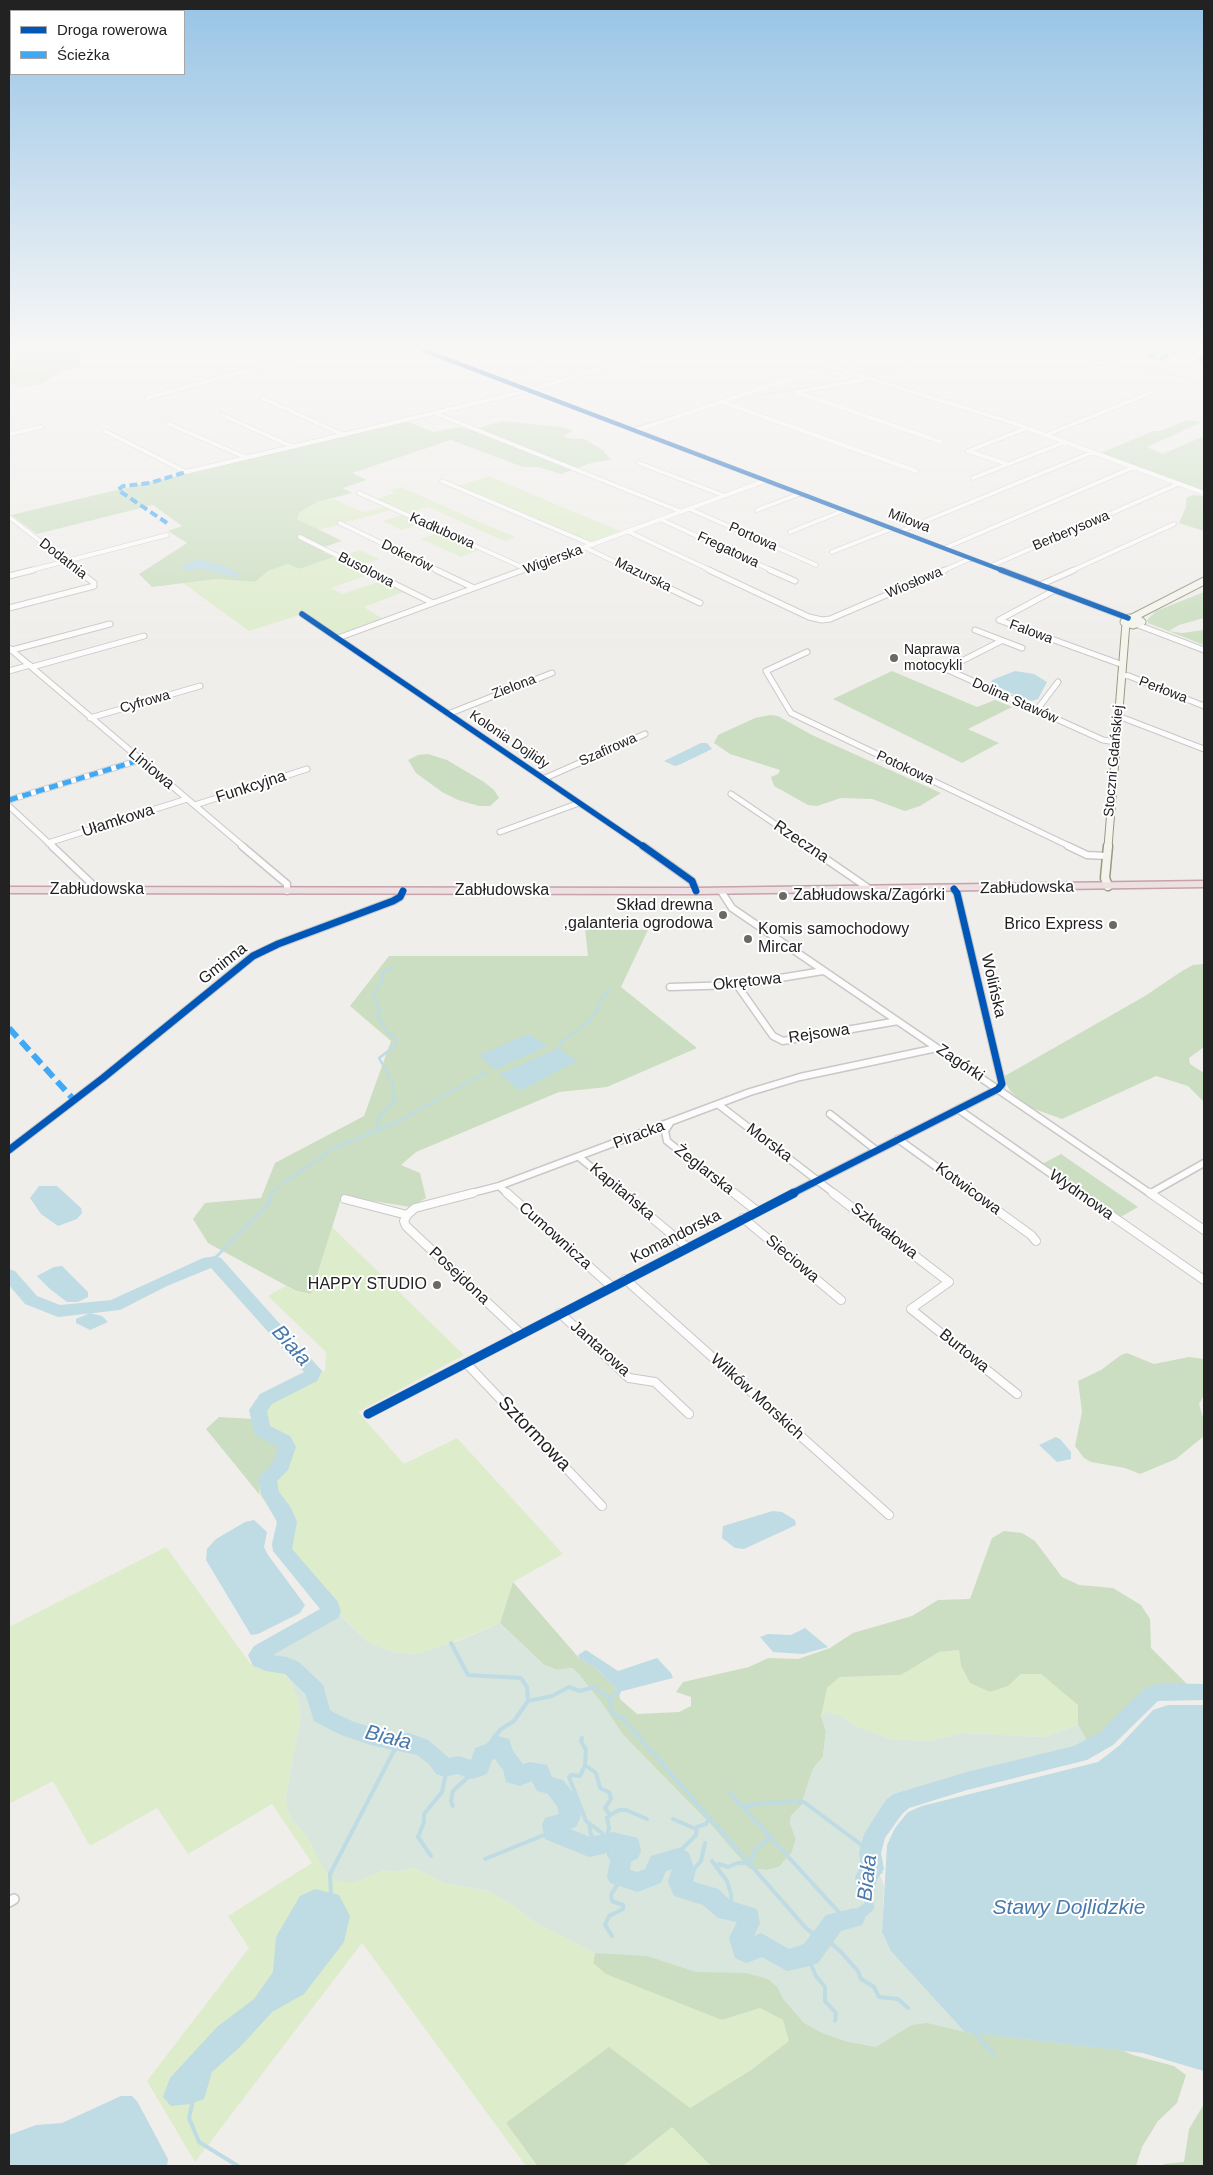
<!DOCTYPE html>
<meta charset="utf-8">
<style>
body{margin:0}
#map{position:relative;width:1213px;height:2175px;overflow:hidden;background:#f0eeeb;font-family:Helvetica,sans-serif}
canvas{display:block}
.frame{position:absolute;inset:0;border:10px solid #222;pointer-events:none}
.legend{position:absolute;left:10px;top:10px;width:175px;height:65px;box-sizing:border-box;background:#fff;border:1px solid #a7a7a7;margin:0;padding:6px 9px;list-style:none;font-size:15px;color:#222}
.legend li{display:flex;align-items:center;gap:10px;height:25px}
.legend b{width:25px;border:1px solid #a7a7a7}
</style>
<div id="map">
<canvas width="1213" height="2175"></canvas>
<div class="frame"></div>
<ul class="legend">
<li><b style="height:6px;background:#0057b8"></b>Droga rowerowa</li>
<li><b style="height:6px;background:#3fa9f5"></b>Ścieżka</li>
</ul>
</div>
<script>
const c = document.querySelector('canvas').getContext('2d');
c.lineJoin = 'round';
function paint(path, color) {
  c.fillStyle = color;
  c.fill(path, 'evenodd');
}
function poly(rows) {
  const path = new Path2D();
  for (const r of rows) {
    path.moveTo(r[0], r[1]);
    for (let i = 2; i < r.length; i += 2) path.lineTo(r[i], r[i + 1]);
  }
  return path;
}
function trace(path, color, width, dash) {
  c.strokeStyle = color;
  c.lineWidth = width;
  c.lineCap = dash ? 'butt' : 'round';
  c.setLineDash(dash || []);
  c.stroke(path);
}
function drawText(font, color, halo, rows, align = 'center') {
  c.font = font + ' Helvetica,sans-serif';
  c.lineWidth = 4;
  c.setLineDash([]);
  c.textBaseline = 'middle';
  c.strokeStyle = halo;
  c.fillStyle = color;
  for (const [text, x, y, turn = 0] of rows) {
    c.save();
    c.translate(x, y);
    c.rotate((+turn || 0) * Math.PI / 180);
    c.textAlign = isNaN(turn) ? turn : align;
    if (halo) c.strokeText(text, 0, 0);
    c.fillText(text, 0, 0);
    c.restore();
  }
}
paint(poly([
 [489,476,620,531,591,542,458,486],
 [401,487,475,520,515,537,504,541,428,507,408,513,376,499,394,493,390,490],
 [334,499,363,512,384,507,391,510,319,530,297,519,299,513,317,502],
 [402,515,420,524,402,530,383,521],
 [440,532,479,550,461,557,421,539],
 [360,550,379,559,361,565,343,556],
 [334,557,369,575,331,588,342,594,381,581,404,592,364,607,383,619,337,634,306,613,249,631,183,583,217,579,255,582,268,571,288,564,299,569],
 [332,1227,464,1355,358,1412,404,1464,457,1438,563,1554,513,1582,500,1623,451,1643,415,1654,393,1652,368,1642,337,1611,325,1610,276,1549,278,1519,259,1494,260,1477,278,1460,257,1433,254,1402,263,1394,307,1371,325,1371,326,1352,268,1296,286,1286,296,1292,311,1294],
 [166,1547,250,1663,259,1669,282,1672,289,1679,297,1697,301,1715,286,1796,287,1807,292,1820,306,1835,312,1847,356,1882,384,1870,396,1872,415,1868,444,1883,487,1891,513,1905,534,1922,595,1953,593,1963,722,2020,760,2008,783,2020,790,2041,751,2070,690,2108,506,2123,536,2166,526,2166,362,1943,195,2162,147,2081,249,1948,228,1916,312,1863,272,1804,188,1854,157,1808,90,1846,53,1781,9,1804,9,1627],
 [959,1650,961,1666,970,1683,990,1692,1008,1686,1021,1674,1041,1674,1079,1705,1078,1725,1044,1737,963,1733,928,1741,890,1739,856,1726,840,1715,821,1716,827,1688,840,1677,901,1675,939,1652],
 [672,2127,711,2166,623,2166]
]), '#ddeccb');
paint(poly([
 [9,350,93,350,96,353,78,359,84,366,61,371,44,383,21,388,9,382],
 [1187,420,1202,422,1147,447,1163,454,1204,436,1204,492,1101,453,1153,431,1160,431],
 [408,421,433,432,460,427,470,430,503,421,563,427,573,431,564,435,567,438,584,439,603,450,611,460,591,463,561,474,538,467,523,467,451,440,352,473,367,480,343,488,352,493,317,502,299,513,297,519,342,541,324,547,326,551,323,552,334,557,299,569,288,564,268,571,255,582,217,579,152,587,139,574,187,543,168,531,182,526,153,505,37,534,11,515],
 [1193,495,1204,496,1204,531,1179,523,1186,507,1186,498],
 [1204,592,1204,618,1179,625,1169,631,1182,633,1204,630,1204,645,1148,623,1147,620,1156,611],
 [892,671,977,707,995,700,1012,707,968,729,999,743,962,763,833,699],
 [770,715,778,716,812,735,941,793,920,806,905,811,872,799,841,798,817,806,808,805,774,786,771,777,778,774,780,770,730,754,714,743,718,735,755,718],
 [428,754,447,760,484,782,494,790,499,798,490,806,479,806,458,800,442,792,416,773,408,760,418,755],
 [585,928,648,930,621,987,697,1048,607,1087,559,1092,416,1152,401,1165,420,1173,426,1198,410,1207,342,1196,311,1294,296,1291,208,1243,193,1219,205,1203,261,1198,275,1163,364,1116,391,1041,350,1006,389,956,588,956],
 [1204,964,1204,1047,1189,1058,1190,1064,1204,1073,1204,1102,1188,1086,1156,1076,1062,1119,1026,1106,1010,1091,1003,1077,1145,996,1182,971,1193,965],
 [1061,1154,1138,1207,1119,1218,1042,1164],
 [1127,1353,1154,1364,1189,1357,1204,1359,1204,1395,1199,1404,1204,1421,1204,1436,1176,1459,1140,1474,1125,1468,1091,1462,1084,1458,1075,1446,1082,1412,1078,1381,1101,1370,1121,1355],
 [219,1417,254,1419,257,1433,281,1444,278,1460,260,1477,259,1494,206,1429],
 [1004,1531,1022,1533,1035,1541,1062,1577,1079,1585,1113,1588,1141,1605,1150,1619,1151,1648,1190,1687,1153,1688,1140,1696,1102,1732,1087,1741,1078,1725,1078,1705,1041,1674,1021,1674,1008,1686,990,1692,970,1683,961,1666,959,1650,939,1652,901,1675,840,1677,827,1688,821,1716,826,1731,823,1757,813,1769,801,1806,791,1816,790,1823,796,1839,792,1852,779,1867,767,1870,749,1869,712,1826,623,1735,601,1702,572,1668,557,1670,544,1665,500,1623,513,1582,579,1658,596,1668,619,1692,620,1699,637,1714,679,1712,691,1706,691,1697,676,1692,683,1682,749,1667,768,1658,798,1659,830,1648,853,1633,912,1616,938,1600,970,1599,992,1538],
 [605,1944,737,1963,868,2016,1091,2036,1133,2055,1174,2066,1186,2075,1177,2103,1158,2121,1142,2147,1136,2166,711,2166,672,2127,623,2166,537,2166,506,2123,609,2047,690,2108,751,2070,789,2041,783,2020,760,2008,722,2020,606,1974,593,1963,595,1953],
 [1204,2104,1204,2166,1162,2166,1164,2164,1184,2162,1189,2129]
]), '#cbdec1');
paint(poly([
 [336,1611,368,1642,393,1652,415,1654,458,1641,500,1623,544,1665,557,1670,572,1668,579,1674,601,1702,623,1735,712,1826,749,1869,767,1870,779,1867,792,1852,796,1839,790,1823,791,1816,801,1806,813,1769,823,1757,826,1731,821,1716,828,1712,840,1715,856,1726,890,1739,928,1741,963,1733,1044,1737,1078,1725,1087,1741,1064,1761,920,1797,899,1807,884,1827,875,1846,875,1863,884,1885,882,1932,887,1942,893,1946,1204,2071,1143,2053,965,2032,927,2023,912,2025,876,2047,848,2042,822,2033,804,2023,783,1999,778,1988,768,1979,746,1973,696,1972,647,1956,595,1953,534,1922,513,1905,487,1891,444,1883,415,1868,396,1872,384,1870,356,1882,338,1882,324,1869,306,1835,292,1820,287,1807,286,1796,301,1715,297,1697,289,1679,276,1664,266,1663,258,1655,331,1612]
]), '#d9e6de');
paint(poly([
 [195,560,203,560,228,568,241,576,235,577,205,570,181,569,182,566],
 [1015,671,1034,674,1047,682,1038,699,1032,701,1019,697,991,683,992,680],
 [701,743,707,743,712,749,681,764,675,766,664,761],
 [528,1034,548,1046,495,1070,479,1055],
 [559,1048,577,1061,520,1091,499,1074],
 [39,1186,57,1186,81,1208,82,1213,77,1219,58,1226,41,1214,30,1198],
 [62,1266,88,1292,88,1297,78,1302,67,1302,50,1289,37,1276,54,1267],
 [90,1313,102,1316,108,1322,90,1330,76,1323,76,1319],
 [1056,1437,1060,1439,1071,1452,1071,1459,1057,1462,1039,1445],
 [773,1511,782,1512,795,1520,796,1525,744,1549,735,1548,722,1538,723,1526],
 [254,1520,267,1532,264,1547,268,1555,305,1605,300,1613,258,1634,251,1635,206,1560,207,1549,216,1539,245,1522],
 [805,1628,828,1647,803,1654,773,1652,760,1637,768,1634,791,1635],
 [586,1650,618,1671,657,1658,671,1673,673,1678,619,1692,596,1668,579,1658,578,1655],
 [1168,1705,1204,1705,1204,2071,1143,2053,965,2032,891,1951,882,1932,887,1845,895,1828,908,1812,922,1806,1098,1762,1120,1745,1153,1710],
 [873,1866,877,1866,883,1873,874,1876,872,1879,874,1909,864,1918,858,1918,845,1924,834,1922,864,1904,865,1897,859,1882,861,1876],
 [315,1889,339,1895,350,1916,344,1942,304,1994,272,2012,241,2046,212,2072,204,2099,190,2104,171,2106,163,2097,170,2078,217,2027,254,1999,273,1972,276,1937,300,1896],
 [121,2096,132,2096,137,2101,168,2159,167,2166,9,2166,9,2135,36,2125,62,2123]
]), '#bfdbe3');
trace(poly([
 [1013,350,1134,365,1204,383],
 [68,351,78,350],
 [1104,360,1108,350],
 [869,377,876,376,932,350],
 [507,379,558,350],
 [736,399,828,384],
 [708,404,730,397],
 [634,427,675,415]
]), '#bfdbe3', 1);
trace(poly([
 [559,1048,560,1043,587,1023,598,1010,598,1004,610,990],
 [381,1130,377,1126,380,1116,396,1100,392,1095,393,1083,379,1058,395,1046,396,1039,386,1030,377,1016,380,1010,374,996,382,980,383,972,392,968],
 [284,1183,332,1149,397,1122,487,1072],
 [271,1194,278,1187]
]), '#bfdbe3', 2.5);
trace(poly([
 [212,1261,268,1205,272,1193]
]), '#bfdbe3', 3);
trace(poly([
 [451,1643,468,1675,521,1678,527,1687,528,1700],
 [609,1698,619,1692],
 [582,1738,581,1741,586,1750,585,1765,596,1773,600,1788,609,1792,611,1799,605,1808,610,1815,607,1818,609,1828,604,1844,609,1847,609,1855,619,1868],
 [497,1746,492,1740,501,1729,514,1721,528,1701,552,1696,569,1687,580,1691,594,1687,609,1698,612,1713,623,1719,805,1927,812,1933,823,1936,841,1952,858,1971,861,1979,874,1987,879,1997,898,1999,908,2008],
 [585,1765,580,1776,571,1775,569,1777,586,1821,602,1833,604,1839],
 [729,1792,846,1920],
 [453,1806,451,1801,453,1791,468,1777,471,1770],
 [744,1807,761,1803,804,1802,863,1846,871,1847],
 [610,1815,619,1810,626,1810,647,1819],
 [673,1819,696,1829],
 [589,1823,591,1835,598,1844],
 [431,1856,418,1837,424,1822,424,1814,442,1792,447,1769],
 [679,1858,678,1853,696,1835,697,1827,706,1824,709,1819],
 [485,1859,544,1835,552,1838,559,1835],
 [712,1861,727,1881,731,1894,732,1912],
 [719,1864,728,1867,738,1863,748,1863],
 [750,1864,755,1850,768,1839,768,1834],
 [689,1890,694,1869,701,1861,705,1843],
 [331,1896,330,1874,398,1743],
 [612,1936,605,1925,609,1916,623,1909,623,1905,612,1901,611,1895,621,1878],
 [810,1955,809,1960,816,1976,825,1987,825,2001,836,2013,835,2021],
 [974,2031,994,2055],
 [193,2100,189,2118,199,2142,238,2166]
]), '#bfdbe3', 4);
paint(poly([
 [215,1256,221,1258,322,1371,317,1381,272,1404,267,1411,270,1426,290,1436,296,1447,288,1470,277,1481,279,1492,291,1508,297,1522,292,1549,338,1602,341,1612,338,1618,273,1655,287,1657,299,1662,323,1685,330,1710,333,1712,354,1722,374,1728,398,1734,409,1733,428,1740,449,1758,459,1756,471,1760,475,1748,486,1744,491,1739,498,1736,509,1739,513,1751,523,1764,530,1762,547,1765,552,1777,563,1780,575,1795,581,1816,576,1827,570,1829,590,1837,613,1832,638,1838,641,1851,638,1858,631,1862,630,1870,637,1872,645,1869,651,1856,678,1848,686,1851,689,1853,695,1871,691,1881,718,1889,731,1901,757,1909,760,1923,754,1936,761,1933,789,1949,804,1944,826,1915,854,1908,862,1911,865,1918,862,1925,841,1931,818,1963,810,1966,787,1971,762,1957,747,1963,739,1960,735,1958,729,1938,737,1922,718,1918,703,1905,674,1896,668,1882,672,1869,666,1871,661,1883,637,1892,610,1883,607,1876,612,1852,589,1857,545,1839,542,1825,545,1818,559,1814,557,1806,548,1794,537,1791,532,1781,520,1786,506,1782,503,1770,495,1759,492,1760,487,1774,479,1777,471,1779,458,1774,444,1777,436,1774,429,1764,417,1755,374,1746,341,1735,314,1721,306,1695,285,1674,266,1671,253,1666,248,1655,254,1646,320,1609,273,1551,272,1544,277,1522,261,1494,258,1479,273,1462,278,1447,255,1435,249,1410,260,1394,304,1372,211,1268,167,1286,120,1310,58,1317,25,1304,9,1285,9,1269,15,1271,37,1296,60,1305,111,1300,203,1258,215,1256],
 [1160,1683,1204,1684,1204,1700,1158,1701,1113,1745,1087,1760,967,1790,909,1808,902,1814,885,1838,881,1853,884,1869,877,1880,874,1892,866,1895,858,1892,855,1877,861,1866,859,1853,864,1834,886,1800,894,1794,967,1772,1074,1746,1099,1733,1145,1688,1160,1683]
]), '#bfdbe3');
const streetFar4 = poly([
 [423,350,1004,571],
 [1160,350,1149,355,1161,358,1180,350],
 [1199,360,1204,358],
 [829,366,1013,423,1204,493],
 [796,392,941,442],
 [796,392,867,379],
 [147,398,321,350],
 [262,398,344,435],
 [722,402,916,471],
 [437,414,682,512],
 [222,415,293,447],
 [169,424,247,458],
 [637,430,876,350],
 [105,431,186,472,531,390,658,350],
 [9,434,41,427],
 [1046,435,1155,391],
 [968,451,1027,428],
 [968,451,1007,464],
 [639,463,725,496],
 [973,478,1065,442],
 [442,481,593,545],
 [359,493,526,569],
 [690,509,816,565],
 [757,510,802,493],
 [9,517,79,571],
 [662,520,773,571],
 [340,523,439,571],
 [901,531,1093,452],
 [629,532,712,571],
 [790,532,845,510],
 [300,537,368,571],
 [586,548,634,571],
 [945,548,1134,467],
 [832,552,893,528],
 [991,566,1178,484],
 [28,571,167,535],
 [520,571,767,480],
 [942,571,972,558],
 [1071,571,1174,524]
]);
const streetFar3 = poly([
 [366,570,433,603],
 [436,570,474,588],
 [631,570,700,603],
 [709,570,809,617,822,620,830,619,945,570],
 [770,570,795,581],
 [1001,570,1128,618],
 [9,576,33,570],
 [1040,585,1074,570],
 [1055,590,999,620,1123,665],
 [9,608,94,586,94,583,77,570],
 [302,614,644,847],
 [1138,625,1204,650],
 [975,630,1022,648],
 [338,638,523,570],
 [1001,641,946,669,1103,740,1116,742],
 [9,648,244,847],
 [12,650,110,624],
 [807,652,766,671,791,713,1071,847],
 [32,667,144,636],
 [9,671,30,665],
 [1121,675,1129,676,1204,706],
 [1036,711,1058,682],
 [448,714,552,673],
 [1118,716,1204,749],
 [90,718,200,686],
 [543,779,645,734],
 [731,794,809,847],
 [9,800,140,760],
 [195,805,307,769],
 [9,806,53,847],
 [500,832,579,803],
 [48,843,187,799]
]);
const streetFar2 = poly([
 [52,846,92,884,90,890],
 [242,846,287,884,287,891],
 [643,846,692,881,696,891],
 [807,846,871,890],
 [1068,846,1087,855,1107,856],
 [721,891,732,908,1151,1194],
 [737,985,773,1036,783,1041,898,1021],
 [670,987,737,985,823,971],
 [719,1105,835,1194],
 [958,1109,1080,1194],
 [830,1114,876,1150],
 [670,1123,665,1131,667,1141,735,1194],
 [898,1139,974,1194],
 [9,1150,103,1078,253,956,278,944,393,901,400,897,403,891],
 [579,1157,624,1194],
 [499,1186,508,1194],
 [1151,1193,1204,1163],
 [468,1194,499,1186,750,1092,800,1077,937,1048],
 [791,1194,998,1089,1002,1084,957,893,954,889]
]);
const streetFar1 = poly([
 [507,1193,611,1286],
 [622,1193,687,1247],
 [734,1193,757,1211],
 [833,1193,949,1282,911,1309,1017,1394],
 [973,1193,1031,1235,1036,1241],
 [1079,1193,1204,1280],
 [1150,1193,1204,1230],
 [345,1199,407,1215,415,1208,473,1193],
 [407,1215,404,1221,406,1226,520,1333],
 [743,1218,841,1300],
 [625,1279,889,1515],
 [560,1313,629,1378,655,1382,689,1414],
 [466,1363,602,1506],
 [368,1414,794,1193]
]);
const street = poly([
 [9,1902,14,1899]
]);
const secondaryFar1 = poly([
 [1129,618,1138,619,1142,622,1133,625,1124,622,1129,618],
 [1132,618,1204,581],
 [1108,847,1126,623]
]);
const secondary = poly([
 [1108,846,1105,878,1108,886]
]);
const highway = poly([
 [1204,881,1204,887,696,894,9,893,9,887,696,888,1204,881]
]);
trace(streetFar4, '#c9c8c7', 5);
trace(streetFar3, '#c9c8c7', 7);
trace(streetFar2, '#c9c8c7', 9);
trace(streetFar1, '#c9c8c7', 10);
trace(street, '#c9c8c7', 12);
trace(secondaryFar1, '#999a82', 9);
trace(secondary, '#999a82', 11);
trace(highway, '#c5a2ac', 3);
trace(streetFar4, '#fdfcfc', 4);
trace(streetFar3, '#fdfcfc', 5);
trace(streetFar2, '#fdfcfc', 6);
trace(streetFar1, '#fdfcfc', 8);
trace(street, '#fdfcfc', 9);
trace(secondaryFar1, '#f4f4ed', 7);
trace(secondary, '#f4f4ed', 8);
paint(highway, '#ece0e2');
trace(poly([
 [1160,350,1149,355,1161,358,1180,350],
 [1199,360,1204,358],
 [167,523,118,490,123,486,150,483,186,472]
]), '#3fa9f5', 4, [8, 4]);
trace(poly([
 [9,800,140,760]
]), '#3fa9f5', 5, [9, 5]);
trace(poly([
 [9,1028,74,1100]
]), '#3fa9f5', 6, [12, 6]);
trace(poly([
 [423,350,1004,571]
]), '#0057b8', 4.5);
trace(poly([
 [1001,570,1128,618],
 [302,614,644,847]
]), '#0057b8', 5.5);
trace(poly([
 [643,846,692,881,696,891],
 [9,1150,103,1078,253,956,278,944,393,901,400,897,403,891],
 [791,1194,998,1089,1002,1084,957,893,954,889]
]), '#0057b8', 7);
trace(poly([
 [368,1414,794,1193]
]), '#0057b8', 9);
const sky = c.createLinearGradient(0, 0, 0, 655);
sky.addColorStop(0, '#97c4e6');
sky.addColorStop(0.53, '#f8f7f6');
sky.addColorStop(1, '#f8f7f600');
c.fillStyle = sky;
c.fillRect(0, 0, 1213, 655);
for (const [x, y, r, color] of [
 [894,658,5,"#6a6968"],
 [783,896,5,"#6a6968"],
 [723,915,5,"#6a6968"],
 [1113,925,5,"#6a6968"],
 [748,939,5,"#6a6968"],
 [437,1285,5,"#6a6968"]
]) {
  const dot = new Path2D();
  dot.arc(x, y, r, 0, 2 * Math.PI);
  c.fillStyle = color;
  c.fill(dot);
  trace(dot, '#fff', 2);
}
drawText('14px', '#222', '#fff', [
 ["Milowa",909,521,21],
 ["Kadłubowa",442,531,24],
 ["Berberysowa",1071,531,-23],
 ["Portowa",753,537,24],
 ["Fregatowa",728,550,25],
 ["Dokerów",407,556,26],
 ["Dodatnia",63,559,38],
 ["Wigierska",553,560,-20],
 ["Busolowa",366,570,27],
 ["Mazurska",643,575,26],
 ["Wiosłowa",914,583,-23],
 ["Falowa",1031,632,20],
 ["Zielona",514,687,-21],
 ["Perłowa",1163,690,21],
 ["Dolina Stawów",1015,701,24],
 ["Cyfrowa",145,702,-16],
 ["Kolonia Dojlidy",509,740,34],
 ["Szafirowa",608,750,-24],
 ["Stoczni Gdańskiej",1114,761,-85],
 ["Potokowa",905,768,25]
]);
drawText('14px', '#222', '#fff', [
 ["Naprawa",904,650],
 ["motocykli",904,666]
], 'left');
drawText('16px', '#222', '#fff', [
 ["Liniowa",151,769,40],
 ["Funkcyjna",251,787,-18],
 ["Ułamkowa",118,821,-18],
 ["Rzeczna",801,842,34],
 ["Zabłudowska",1027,888,-1],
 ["Zabłudowska",97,890],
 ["Zabłudowska",502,891],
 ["Gminna",223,964,-38],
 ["Okrętowa",747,982,-6],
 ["Wolińska",993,986,77],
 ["Rejsowa",819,1034,-8],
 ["Zagórki",960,1063,34],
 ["Piracka",639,1135,-21],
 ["Morska",769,1143,37],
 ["Żeglarska",704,1170,38],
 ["Kotwicowa",968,1189,36],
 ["Kapitańska",622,1192,40],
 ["Wydmowa",1081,1195,35],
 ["Szkwałowa",884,1231,38],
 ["Cumownicza",555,1236,42],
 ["Komandorska",676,1237,-27],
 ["Sieciowa",792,1259,40],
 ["Posejdona",459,1276,43],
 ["Jantarowa",600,1349,42],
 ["Burtowa",964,1351,39],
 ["Wilków Morskich",757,1397,42]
]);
drawText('16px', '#222', '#fff', [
 ["Zabłudowska/Zagórki",793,896,"left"],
 ["Skład drewna",713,906],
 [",galanteria ogrodowa",713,924],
 ["Brico Express",1103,925],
 ["Komis samochodowy",758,930,"left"],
 ["Mircar",758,948,"left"],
 ["HAPPY STUDIO",427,1285]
], 'right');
drawText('19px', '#222', '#fff', [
 ["Sztormowa",534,1434,46]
]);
drawText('italic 21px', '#4a7aab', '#fff', [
 ["Biała",291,1346,48],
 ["Biała",388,1738,14],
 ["Biała",868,1878,-84],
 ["Stawy Dojlidzkie",1069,1908]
]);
</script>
